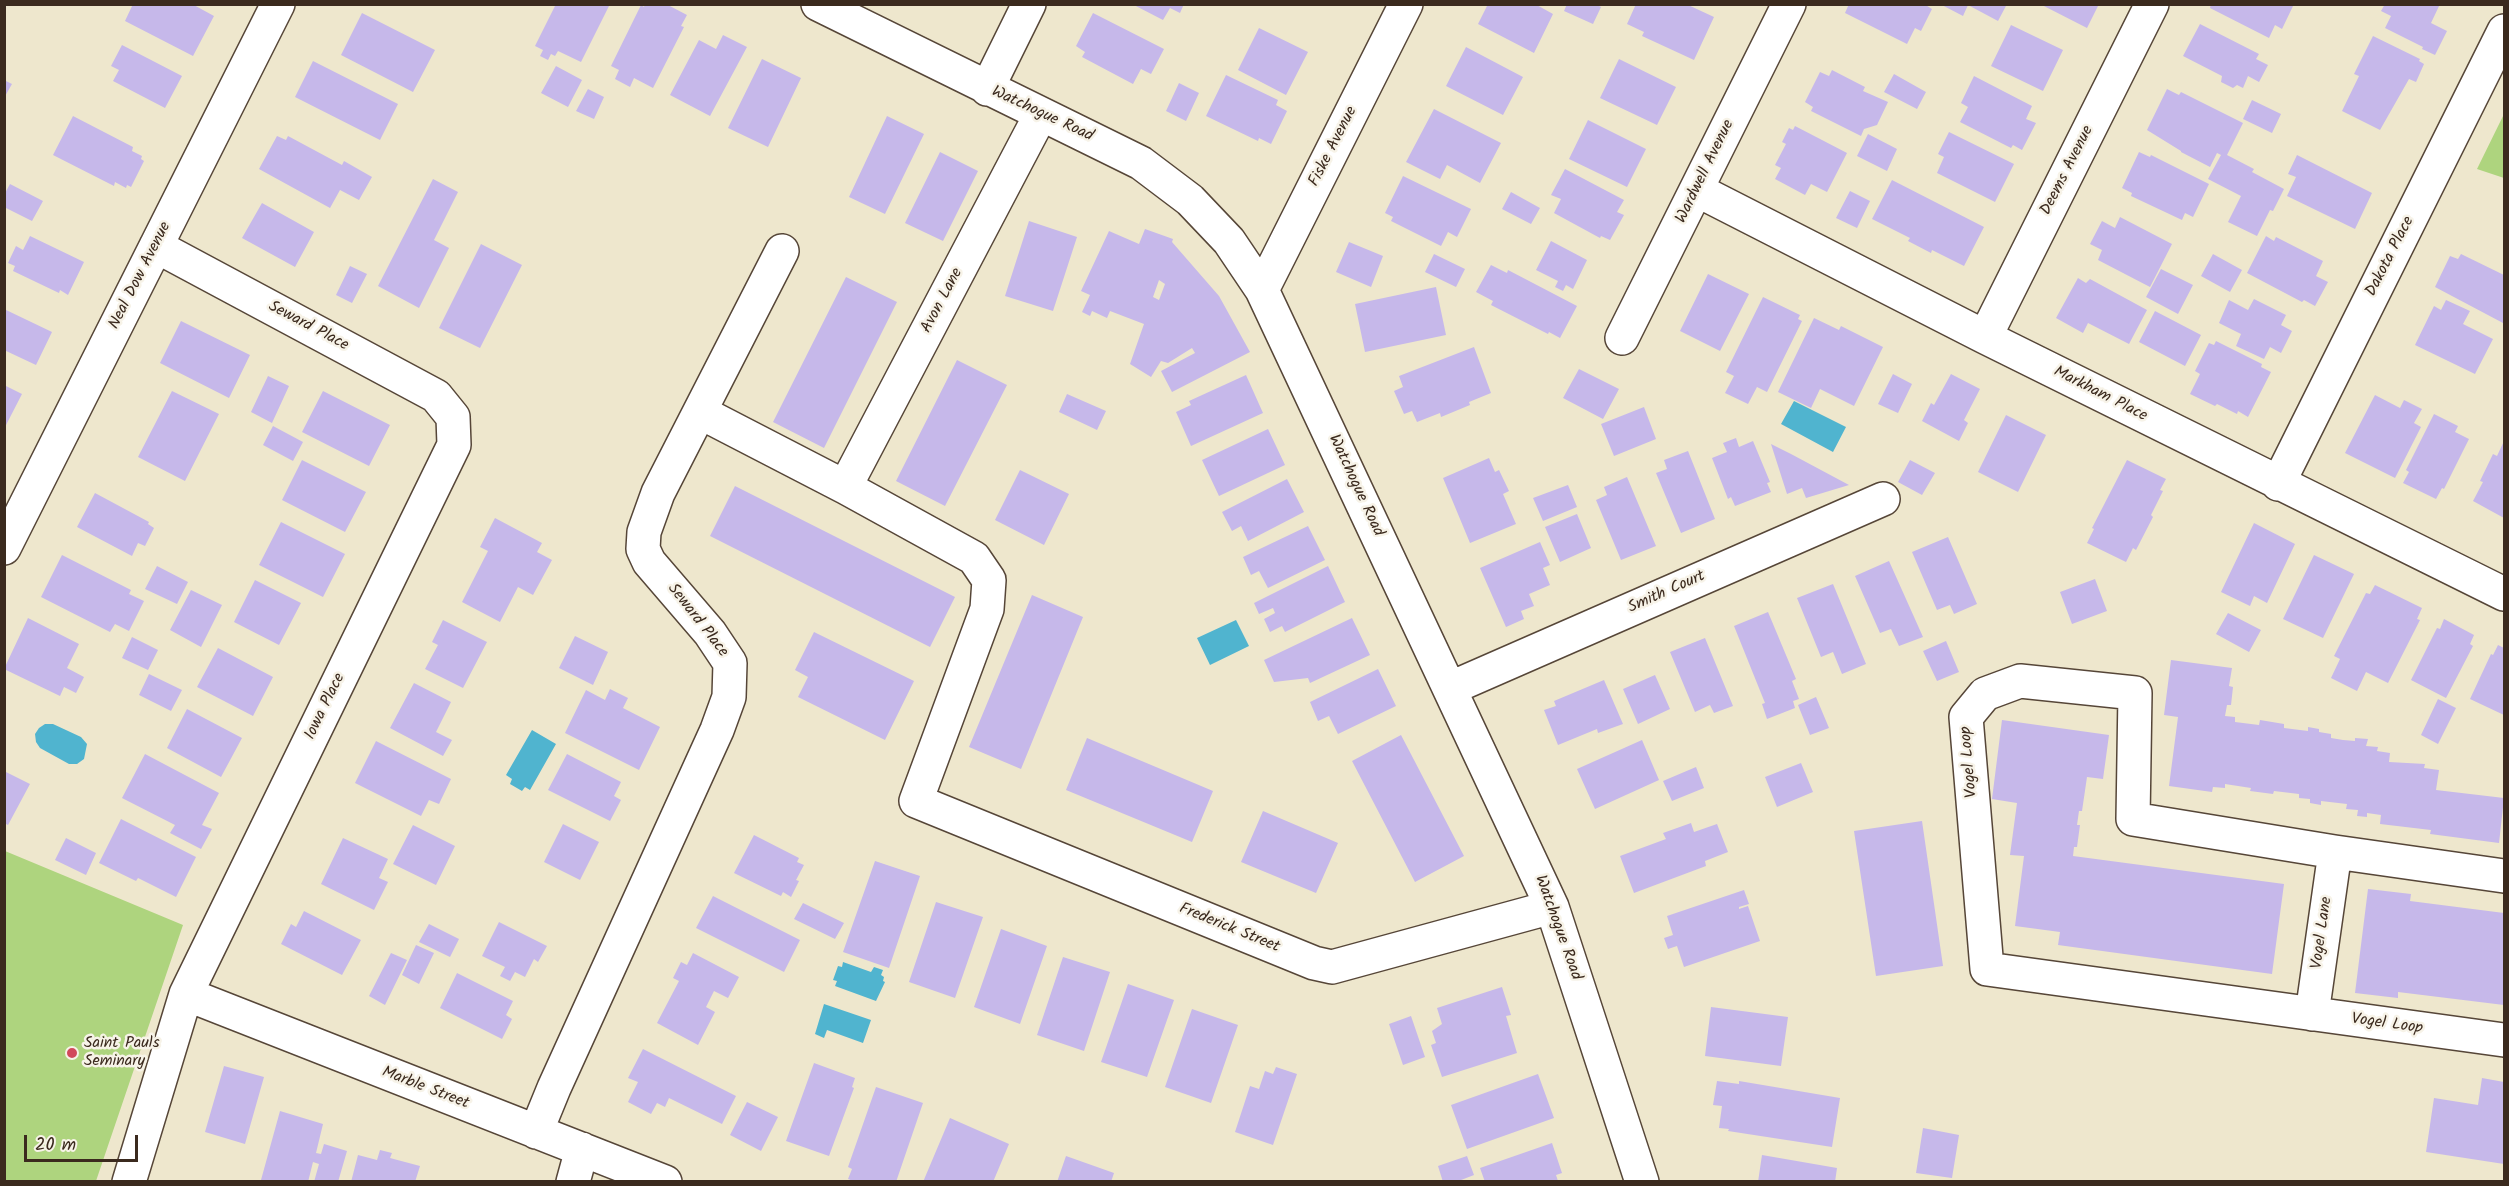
<!DOCTYPE html>
<style>
body{margin:0}
#map{position:relative;width:2509px;height:1186px;overflow:hidden;background:#eee7cd;font-family:Kalam,sans-serif}
canvas{display:block}
.frame{position:absolute;inset:0;border:6px solid #3b2a1e;pointer-events:none}
.scale{position:absolute;left:24px;top:1135px;width:114px;height:27px;box-sizing:border-box;border:3px solid #3b2a1e;border-top:0;padding-left:8px;font-size:18px;line-height:21px;white-space:nowrap;color:#3b2a1e;-webkit-text-stroke:4px #f7f3e8;paint-order:stroke}
</style>
<div id="map">
<canvas width="2509" height="1186"></canvas>
<div class="frame"></div>
<div class="scale">20 m</div>
</div>
<script>
const c = document.querySelector('canvas').getContext('2d');
c.lineJoin = 'round';
function paint(path, color) {
  c.fillStyle = color;
  c.fill(path, 'evenodd');
}
function poly(rows) {
  const path = new Path2D();
  for (const r of rows) {
    path.moveTo(r[0], r[1]);
    for (let i = 2; i < r.length; i += 2) path.lineTo(r[i], r[i + 1]);
  }
  return path;
}
function trace(path, color, width, dash) {
  c.strokeStyle = color;
  c.lineWidth = width;
  c.lineCap = dash ? 'butt' : 'round';
  c.setLineDash(dash || []);
  c.stroke(path);
}
function drawText(font, color, halo, rows, align = 'center') {
  c.font = font + ' Kalam,sans-serif';
  c.lineWidth = 5;
  c.setLineDash([]);
  c.textBaseline = 'middle';
  c.strokeStyle = halo;
  c.fillStyle = color;
  for (const [text, x, y, turn = 0] of rows) {
    c.save();
    c.translate(x, y);
    c.rotate((+turn || 0) * Math.PI / 180);
    c.textAlign = isNaN(turn) ? turn : align;
    if (halo) c.strokeText(text, 0, 0);
    c.fillText(text, 0, 0);
    c.restore();
  }
}
paint(poly([
 [2504,114,2504,178,2477,169],
 [5,851,183,925,96,1181,5,1181]
]), '#aed47e');
paint(poly([
 [1794,401,1846,427,1833,452,1781,424],
 [1236,620,1249,646,1210,665,1197,638],
 [45,724,53,724,81,737,87,744,84,759,77,764,69,764,40,748,36,742,35,734,39,728],
 [532,730,556,744,530,790,525,787,522,791,510,784,512,779,506,775],
 [843,962,871,972,874,967,883,970,881,975,884,977,883,981,885,982,876,1001,835,986,837,981,833,980,838,966,842,967],
 [824,1004,871,1020,863,1043,827,1030,824,1038,815,1034]
]), '#50b4cf');
paint(poly([
 [133,4,192,4,214,16,193,56,125,21],
 [556,4,610,4,581,62,558,51,555,56,551,54,548,60,540,56,543,50,535,46],
 [645,4,666,4,687,15,681,26,684,27,653,88,634,78,630,87,615,79,619,70,611,66,641,5,644,7],
 [1132,4,1184,4,1180,13,1170,8,1163,20],
 [1488,4,1535,4,1553,14,1534,53,1478,24],
 [1567,4,1595,4,1601,7,1593,24,1564,11],
 [1636,4,1686,4,1714,17,1694,60,1642,36,1644,32,1627,24],
 [1849,4,1924,4,1932,9,1921,31,1915,28,1907,44,1845,13],
 [1940,4,2007,4,1998,21,1968,5,1963,16],
 [2040,4,2099,4,2087,28],
 [2211,4,2294,4,2282,29,2275,25,2269,38,2210,8],
 [2385,4,2440,4,2431,23,2447,31,2435,55,2422,49,2423,47,2385,28,2391,16,2381,11],
 [362,13,435,50,413,92,341,55],
 [1093,13,1164,49,1151,74,1141,69,1133,84,1082,57,1085,52,1076,46],
 [2200,24,2259,54,2256,59,2268,65,2259,82,2248,76,2243,88,2237,85,2233,88,2221,82,2222,76,2183,56],
 [2011,25,2063,50,2043,91,1991,66],
 [1259,28,1308,52,1286,95,1238,70],
 [723,35,747,47,710,116,670,95,699,40,716,49],
 [2373,36,2420,59,2419,61,2424,64,2416,82,2409,79,2380,130,2342,111,2359,76,2354,74],
 [122,45,182,76,165,108,113,81,119,70,111,66],
 [1466,47,1523,77,1503,115,1446,86],
 [762,59,801,78,768,147,728,128],
 [1619,59,1676,87,1657,125,1600,98],
 [313,61,398,104,380,140,295,97],
 [556,66,582,80,568,107,541,93],
 [1832,70,1865,87,1863,91,1888,102,1877,125,1864,129,1861,136,1811,111,1813,107,1805,102,1820,72,1829,76],
 [1894,74,1926,92,1917,109,1884,92],
 [1226,75,1278,100,1276,105,1287,111,1271,144,1259,138,1258,141,1206,116],
 [1974,76,2032,106,2026,119,2036,123,2022,150,2013,145,2011,148,1960,122,1968,107,1961,103],
 [4,80,12,84,4,98],
 [1179,83,1199,93,1186,121,1166,111],
 [588,89,604,97,594,119,576,111],
 [2167,89,2179,95,2181,92,2243,123,2227,155,2254,169,2252,172,2284,189,2273,211,2270,210,2257,236,2228,222,2241,196,2208,179,2221,155,2217,153,2210,167,2181,152,2181,151,2147,130],
 [2252,100,2281,114,2272,133,2243,119],
 [1434,109,1501,143,1480,183,1447,165,1440,179,1406,162],
 [73,116,133,147,132,151,142,156,141,159,144,161,131,187,127,185,126,188,115,182,114,186,53,155],
 [887,116,924,134,885,214,849,197],
 [1588,120,1646,149,1627,187,1569,159],
 [1795,126,1847,153,1827,192,1811,184,1805,195,1775,179,1781,168,1775,165,1786,144,1782,142,1789,128,1793,130],
 [1949,132,2014,164,1995,202,1937,173,1944,157,1938,154],
 [1868,134,1897,149,1887,171,1857,156],
 [277,136,286,140,288,136,342,165,344,161,372,177,359,200,340,190,330,208,259,169],
 [940,152,978,171,943,241,905,223],
 [2139,152,2150,157,2151,155,2209,184,2193,217,2185,213,2182,220,2131,196,2132,193,2122,188],
 [2297,155,2372,193,2355,229,2287,196,2296,177,2288,174],
 [1565,169,1624,200,1617,212,1624,215,1610,240,1601,236,1600,238,1554,213,1561,199,1551,195],
 [1403,176,1471,209,1457,237,1448,232,1441,246,1391,221,1393,217,1385,213],
 [433,179,458,192,434,240,449,248,419,308,378,286],
 [1892,180,1984,227,1964,266,1932,250,1931,253,1908,241,1910,238,1872,219],
 [10,184,43,201,32,221,4,207,4,195],
 [1850,191,1870,201,1857,228,1836,218],
 [1511,192,1540,208,1531,224,1502,209],
 [262,203,314,232,295,267,242,238],
 [2120,217,2172,244,2150,287,2098,260,2102,250,2090,244,2102,221,2115,228],
 [1029,221,1077,237,1053,311,1005,296],
 [1145,229,1173,239,1172,242,1219,296,1250,352,1172,392,1161,371,1195,353,1192,348,1168,363,1161,361,1151,377,1130,364,1144,324,1110,311,1107,318,1092,311,1090,316,1082,312,1090,295,1081,291,1109,231,1139,244],
 [1159,280,1165,284,1159,300,1153,297],
 [30,236,84,262,68,295,60,290,59,293,13,271,15,266,8,263,16,246,23,250],
 [2266,236,2274,241,2276,237,2323,261,2316,276,2328,282,2315,306,2304,300,2302,302,2247,273],
 [1551,241,1587,260,1573,289,1566,285,1563,291,1555,287,1558,281,1536,270],
 [1349,242,1383,256,1371,287,1336,272],
 [481,244,522,265,480,348,439,328],
 [1434,254,1465,269,1456,287,1425,272],
 [2213,254,2242,270,2230,292,2201,276],
 [2461,254,2504,275,2503,323,2435,287,2450,256,2458,259],
 [1491,265,1507,273,1508,270,1577,306,1560,338,1549,332,1548,334,1491,305,1493,301,1476,292],
 [350,266,367,274,352,303,336,295],
 [2161,269,2193,285,2178,314,2146,297],
 [1708,274,1749,294,1720,351,1680,331],
 [846,277,897,302,824,448,773,422],
 [2078,278,2086,283,2090,279,2147,310,2129,344,2088,323,2083,333,2056,318],
 [1436,287,1446,335,1365,352,1355,304],
 [1763,297,1800,315,1798,319,1802,321,1767,392,1757,387,1748,404,1725,393,1734,376,1726,372],
 [2254,299,2286,315,2281,325,2292,331,2281,353,2270,347,2264,359,2236,346,2241,334,2219,323,2229,300,2248,310],
 [2446,300,2470,311,2463,324,2493,339,2475,374,2415,345,2434,306,2441,310],
 [4,309,52,332,36,365,4,350],
 [2155,311,2201,335,2185,366,2139,342],
 [1814,318,1839,330,1841,326,1883,347,1854,406,1820,389,1811,408,1778,392],
 [181,321,250,355,229,398,160,363],
 [2216,341,2262,364,2261,367,2271,372,2248,417,2238,411,2237,414,2217,404,2215,406,2190,394,2200,374,2195,371,2209,343,2214,345],
 [1474,347,1491,393,1469,402,1470,405,1441,417,1440,413,1417,422,1412,411,1404,414,1394,391,1403,387,1399,376],
 [957,360,1007,385,945,506,896,481],
 [1579,369,1619,389,1603,419,1563,398],
 [1893,374,1912,384,1898,413,1878,404],
 [1951,374,1980,389,1964,420,1968,423,1959,441,1922,421,1931,403,1934,405],
 [1246,375,1263,413,1191,446,1176,412,1191,405,1189,401],
 [268,376,289,386,272,423,251,412],
 [4,385,22,394,4,429],
 [172,391,219,414,185,481,138,457],
 [323,391,390,425,369,466,302,432],
 [1067,394,1106,411,1097,430,1059,412],
 [2375,395,2400,408,2404,400,2422,409,2414,423,2421,427,2395,478,2345,453],
 [1644,407,1656,439,1614,456,1601,424],
 [2434,414,2458,426,2455,432,2469,439,2444,489,2442,488,2436,499,2403,483,2409,472,2406,470],
 [2006,415,2046,435,2018,492,1978,472],
 [273,426,303,442,293,461,263,445],
 [1268,429,1285,465,1219,496,1202,460],
 [1736,438,1739,447,1753,441,1770,482,1767,483,1771,492,1735,506,1731,497,1728,499,1712,458,1727,452,1723,443],
 [2504,441,2504,518,2473,501,2483,482,2480,481,2493,454,2497,456],
 [1771,444,1791,454,1849,485,1806,498,1802,488,1787,494],
 [1688,451,1715,519,1681,533,1656,473,1667,469,1664,460],
 [1489,458,1495,472,1499,470,1509,491,1503,494,1516,524,1470,543,1443,478],
 [302,460,366,492,345,532,282,500],
 [1910,460,1935,473,1922,495,1898,482],
 [2127,460,2166,479,2160,490,2163,491,2151,515,2153,517,2136,550,2133,548,2126,562,2087,543,2094,529,2092,528],
 [1020,470,1069,494,1044,545,995,520],
 [1627,477,1656,546,1621,560,1596,500,1607,495,1604,487],
 [1287,479,1304,512,1248,541,1241,526,1232,531,1222,512],
 [1568,485,1577,507,1543,521,1533,498],
 [735,486,955,597,930,647,710,536],
 [95,493,149,522,148,524,154,528,145,546,138,543,132,556,77,527],
 [1577,514,1591,548,1560,562,1545,527],
 [495,518,542,543,537,552,552,560,533,595,518,587,500,622,462,602,488,551,480,547],
 [281,522,345,554,323,597,259,565],
 [2254,523,2295,544,2267,603,2254,596,2250,606,2221,592],
 [1308,526,1325,560,1268,588,1259,571,1251,575,1243,557],
 [1948,537,1977,604,1954,614,1950,605,1937,610,1912,552],
 [1540,542,1550,565,1543,568,1550,585,1529,594,1534,606,1521,611,1524,619,1506,627,1480,568],
 [62,555,131,590,129,594,144,601,129,631,115,624,110,632,41,597],
 [2314,555,2354,574,2323,638,2283,619],
 [1889,561,1923,637,1899,646,1891,629,1880,633,1855,576],
 [157,566,188,582,177,604,145,589],
 [1328,566,1345,602,1285,632,1282,626,1270,632,1264,619,1275,613,1273,608,1259,614,1254,603],
 [2095,579,2107,611,2072,624,2060,592],
 [255,580,301,603,279,645,234,622],
 [1833,584,1866,664,1842,674,1833,652,1821,657,1797,598],
 [2375,585,2422,608,2417,619,2420,620,2388,683,2366,672,2357,691,2331,678,2340,659,2334,656,2366,593,2370,594],
 [191,590,222,605,201,647,170,630],
 [1032,595,1083,617,1021,769,969,747],
 [1768,612,1796,679,1792,681,1799,699,1793,701,1795,708,1767,719,1762,704,1765,703,1734,626],
 [2228,613,2261,630,2249,652,2216,634],
 [28,618,79,644,67,668,84,677,76,693,64,687,60,696,4,669],
 [1352,618,1370,655,1310,683,1308,678,1274,682,1264,660],
 [2444,619,2474,635,2470,644,2473,646,2446,698,2411,680,2437,628,2440,629],
 [443,620,487,642,463,688,425,669,438,645,432,642],
 [814,632,914,681,885,740,798,697,808,677,795,670],
 [575,636,608,652,593,685,559,668],
 [132,637,158,650,148,670,122,658],
 [1705,638,1733,706,1714,713,1710,705,1695,712,1670,652],
 [1946,641,1959,672,1937,681,1923,651],
 [2498,645,2504,648,2504,715,2470,699,2491,654,2493,655],
 [218,648,273,677,253,716,197,687],
 [2171,660,2232,668,2229,686,2233,687,2231,705,2227,705,2225,716,2235,717,2235,722,2259,725,2260,720,2284,724,2284,728,2308,731,2308,727,2319,729,2319,732,2331,734,2331,738,2343,740,2355,741,2355,738,2368,739,2366,746,2378,747,2377,751,2390,753,2389,762,2425,764,2424,768,2439,770,2436,790,2504,798,2499,843,2430,834,2431,830,2380,824,2381,815,2367,813,2367,817,2357,816,2358,810,2346,809,2347,804,2321,801,2321,805,2310,803,2310,799,2299,798,2299,794,2274,791,2273,794,2250,791,2251,788,2225,784,2225,788,2213,787,2212,792,2169,786,2178,717,2164,715],
 [1378,669,1396,706,1338,734,1329,716,1318,721,1310,702],
 [149,674,182,690,171,711,139,695],
 [1655,675,1670,709,1638,724,1623,689],
 [1604,680,1623,724,1598,733,1597,729,1558,745,1544,710,1556,706,1554,701],
 [414,683,451,702,436,732,452,740,443,756,390,728],
 [610,689,628,698,623,708,660,727,639,770,565,733,586,690,605,700],
 [1816,697,1829,728,1810,735,1798,705],
 [2438,699,2456,708,2438,744,2421,735],
 [187,709,242,738,221,777,167,748],
 [2002,720,2109,735,2103,779,2087,777,2082,811,2079,811,2077,825,2080,825,2077,847,2074,847,2073,856,2284,884,2272,974,2058,945,2060,932,2015,926,2024,856,2010,855,2017,803,1992,799],
 [1401,735,1464,856,1415,882,1352,761],
 [1087,738,1213,791,1192,842,1066,790],
 [1642,740,1659,780,1595,809,1577,769],
 [376,741,451,779,439,804,429,800,421,816,355,783],
 [145,754,219,793,202,825,212,829,201,849,170,833,175,825,122,798],
 [567,754,621,782,614,796,621,800,610,821,548,790],
 [1801,763,1813,792,1777,807,1765,777],
 [1696,767,1704,788,1672,801,1663,781],
 [4,771,30,784,8,825,4,823],
 [1263,811,1338,843,1316,893,1241,862],
 [121,819,196,857,176,897,138,878,136,881,99,863],
 [1922,821,1943,966,1876,976,1854,831],
 [1691,823,1694,832,1717,824,1728,852,1705,861,1706,866,1634,893,1620,856,1666,839,1663,833],
 [563,824,599,842,580,880,544,862],
 [413,825,455,846,436,885,393,864],
 [754,835,799,858,797,862,804,865,796,880,799,881,791,897,783,892,781,896,734,873],
 [66,838,96,853,86,875,55,860],
 [343,838,388,859,379,878,388,882,374,910,321,884],
 [875,861,920,876,889,968,843,952],
 [2368,889,2411,894,2410,901,2504,913,2504,1005,2398,992,2398,998,2355,993],
 [1744,890,1749,904,1739,907,1739,909,1748,906,1760,941,1684,967,1677,946,1668,949,1664,938,1673,935,1667,916],
 [713,896,800,940,784,972,696,928],
 [936,902,983,917,955,998,909,982],
 [803,903,844,923,835,939,794,919],
 [304,911,361,940,342,975,281,944,291,924,296,927],
 [499,922,547,946,538,962,534,959,525,977,515,972,510,981,500,976,505,967,482,956],
 [429,924,459,939,450,957,419,942],
 [1001,929,1047,946,1020,1024,974,1007],
 [416,945,434,953,419,984,402,975],
 [391,953,407,960,385,1005,369,996],
 [693,953,739,977,728,998,714,991,706,1007,715,1012,698,1045,657,1023,679,981,673,978,681,962,687,965],
 [1063,957,1110,972,1084,1051,1037,1035],
 [457,973,513,1001,506,1015,512,1019,502,1039,440,1008],
 [1128,984,1174,1000,1147,1077,1101,1062],
 [1502,987,1511,1015,1506,1016,1517,1053,1442,1077,1431,1045,1436,1043,1432,1031,1442,1024,1437,1008],
 [1711,1007,1788,1017,1781,1066,1705,1056],
 [1192,1009,1238,1025,1211,1103,1165,1087],
 [1411,1016,1425,1057,1403,1065,1389,1024],
 [643,1049,736,1096,722,1124,669,1098,665,1107,657,1103,651,1114,628,1102,638,1082,628,1078],
 [814,1063,855,1078,852,1087,854,1088,829,1156,786,1141],
 [224,1066,264,1077,245,1144,205,1132],
 [1276,1067,1297,1074,1273,1145,1235,1132,1250,1086,1259,1089,1265,1071,1273,1074],
 [1538,1074,1554,1118,1467,1149,1451,1105],
 [2482,1078,2504,1082,2504,1164,2426,1152,2434,1098,2478,1105],
 [1717,1081,1739,1084,1739,1081,1840,1098,1832,1147,1728,1131,1729,1129,1719,1128,1722,1106,1713,1105],
 [876,1087,923,1103,896,1182,856,1182,848,1179,852,1169,848,1167],
 [747,1102,778,1117,761,1151,730,1135],
 [280,1111,323,1124,316,1153,321,1154,324,1144,347,1151,338,1182,314,1182,319,1164,313,1162,308,1182,261,1180],
 [950,1118,1009,1144,993,1182,923,1182],
 [1923,1128,1959,1135,1952,1178,1916,1173],
 [1552,1143,1562,1173,1556,1175,1558,1181,1485,1182,1480,1168],
 [380,1150,392,1153,390,1158,420,1166,415,1182,351,1182,358,1155,377,1160],
 [1762,1155,1837,1168,1835,1182,1758,1182],
 [1066,1156,1114,1173,1111,1182,1057,1182],
 [1467,1156,1474,1175,1456,1182,1443,1182,1438,1166]
]), '#c6b8ea');
const minor = poly([
 [818,4,1141,163,1190,200,1229,241,1262,290,1552,907,1642,1182],
 [987,89,1029,4],
 [1697,190,1985,337,2504,594],
 [1262,290,1406,4],
 [1985,337,2152,4],
 [1622,338,1789,4],
 [700,412,845,487,974,558,989,580,987,609,916,801,1314,963,1332,967,1552,907],
 [2278,484,2504,31],
 [845,487,1041,114],
 [4,548,278,4],
 [1451,688,1883,499],
 [2504,876,2335,852,2133,819,2135,693,2020,681,1985,694,1966,717,1987,969,2504,1040],
 [186,994,665,1182],
 [2312,1014,2335,852],
 [536,1132,554,1088,717,730,729,697,730,663,710,633,649,562,643,549,644,532,658,493,782,251],
 [129,1182,186,994,454,445,453,417,436,396,156,246],
 [573,1182,582,1149]
]);
trace(minor, '#564638', 36);
trace(minor, '#fff', 33);
for (const [x, y, r, color] of [
 [72,1053,6,"#d1495b"]
]) {
  const dot = new Path2D();
  dot.arc(x, y, r, 0, 2 * Math.PI);
  c.fillStyle = color;
  c.fill(dot);
  trace(dot, '#f7f3e8', 2);
}
drawText('16px', '#3b2a1e', '#f7f3e8', [
 ["Watchogue Road",1042,115,25],
 ["Fiske Avenue",1334,147,-63],
 ["Deems Avenue",2068,171,-63],
 ["Wardwell Avenue",1706,172,-64],
 ["Dakota Place",2391,257,-63],
 ["Neal Dow Avenue",141,276,-63],
 ["Avon Lane",943,301,-62],
 ["Seward Place",308,327,28],
 ["Markham Place",2100,395,27],
 ["Watchogue Road",1355,486,65],
 ["Smith Court",1667,593,-24],
 ["Seward Place",697,621,52],
 ["Iowa Place",326,707,-64],
 ["Vogel Loop",1970,762,-95],
 ["Watchogue Road",1557,928,70],
 ["Frederick Street",1229,929,22],
 ["Vogel Lane",2323,933,-82],
 ["Vogel Loop",2387,1025,8],
 ["Marble Street",425,1089,21]
]);
drawText('16px', '#3b2a1e', '#f7f3e8', [
 ["Saint Pauls",84,1044],
 ["Seminary",84,1062]
], 'left');
</script>
